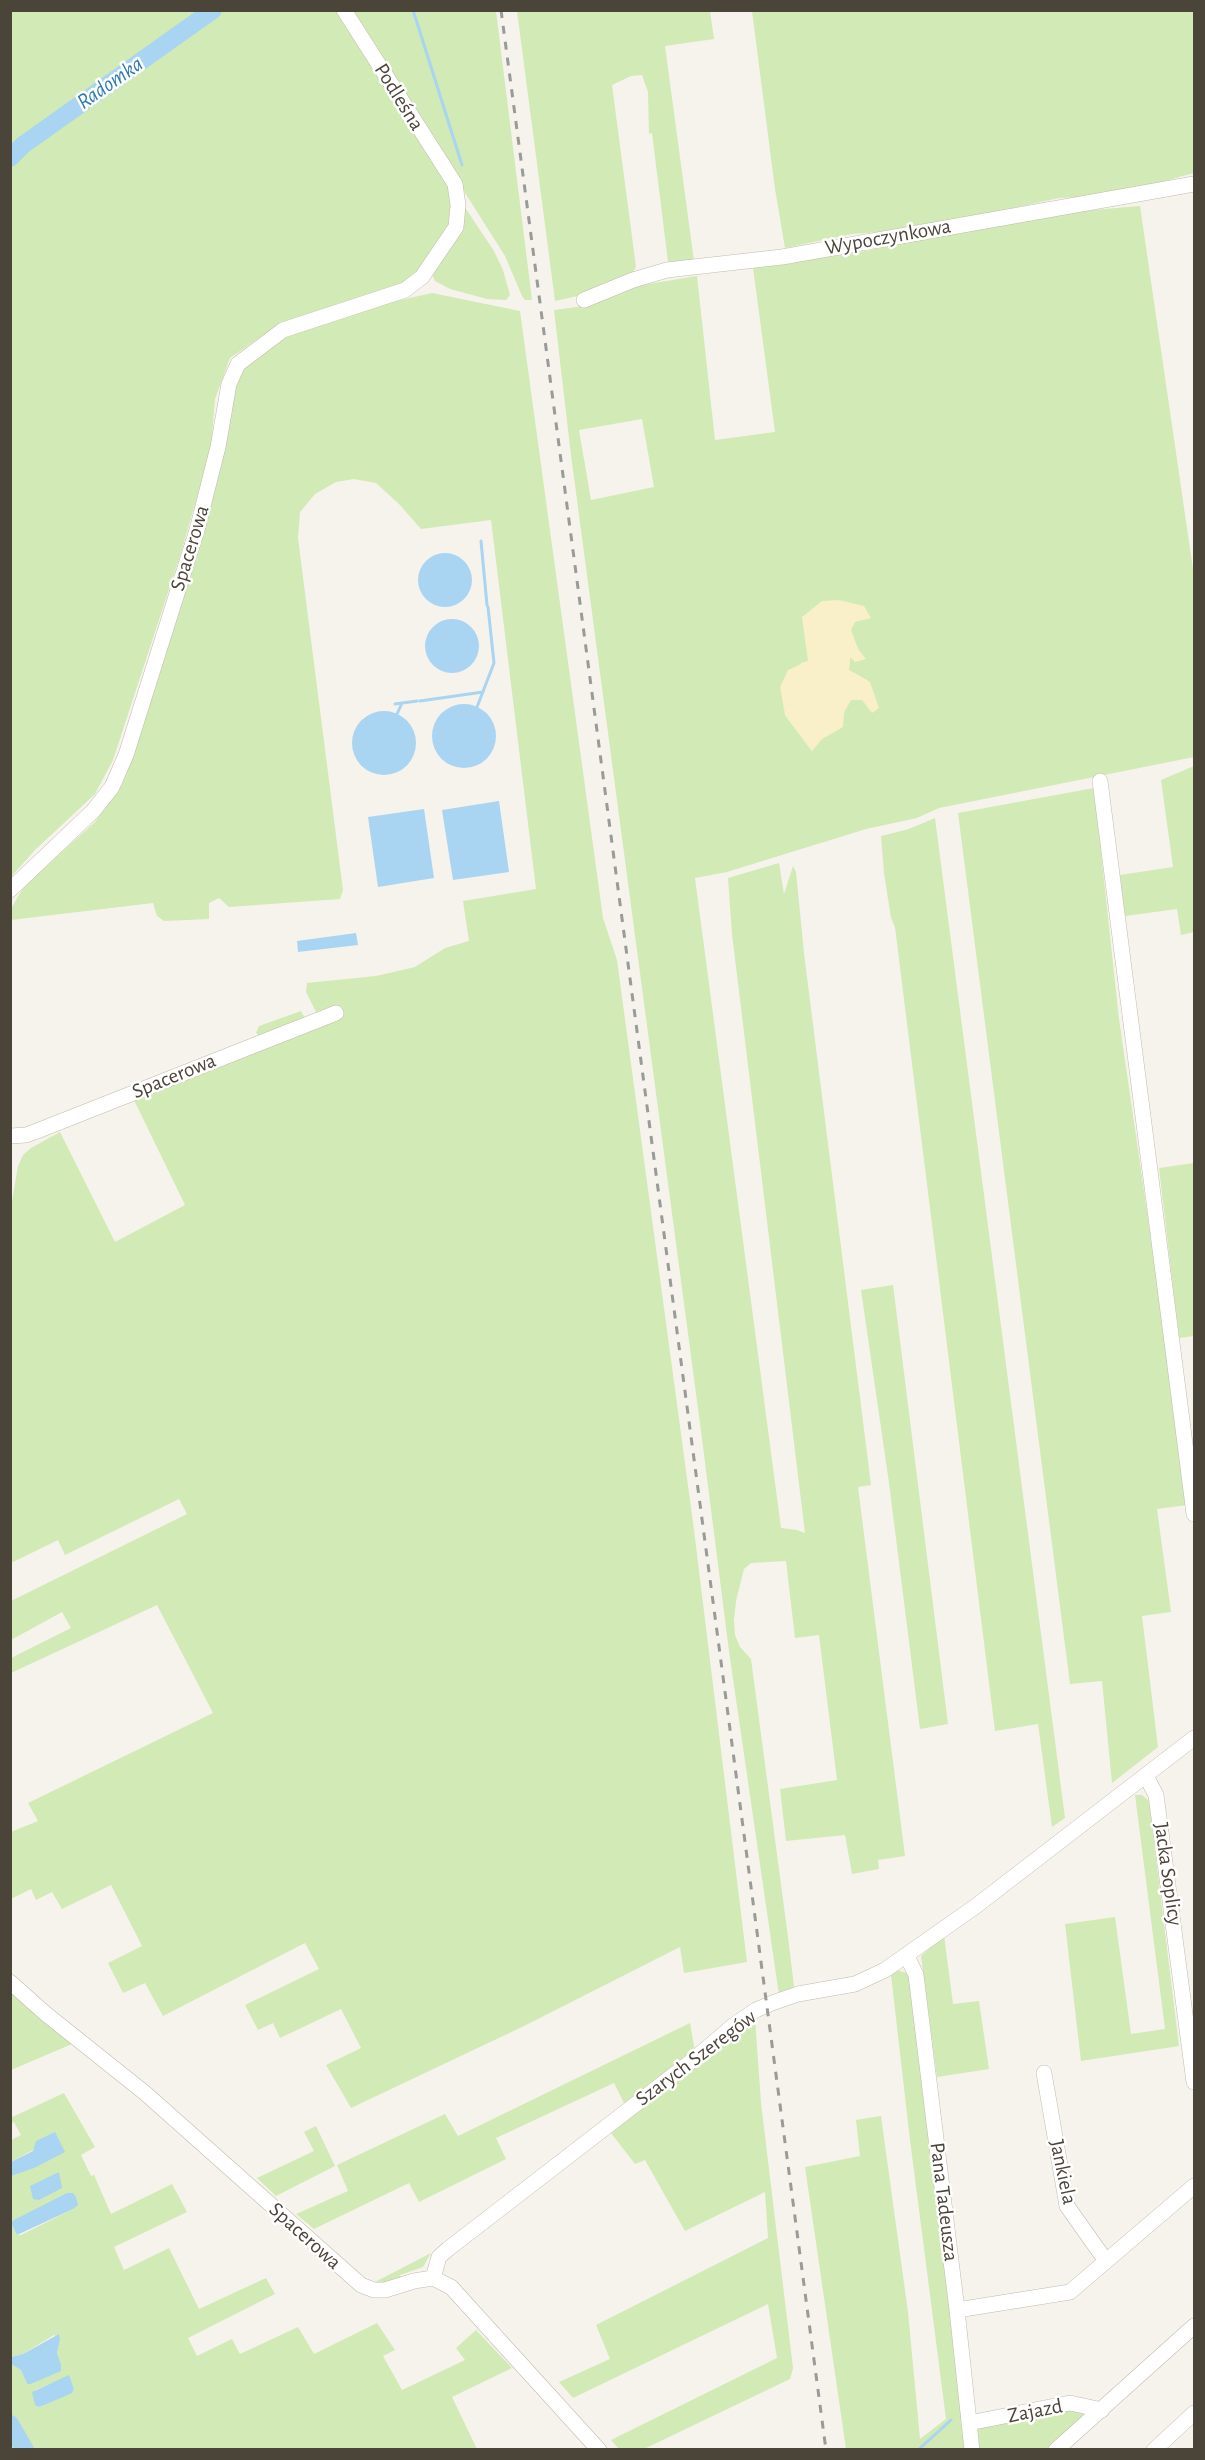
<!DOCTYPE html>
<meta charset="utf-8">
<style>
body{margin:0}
#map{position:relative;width:1205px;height:2460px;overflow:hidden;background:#f6f3ec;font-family:"Alegreya Sans",sans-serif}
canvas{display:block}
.frame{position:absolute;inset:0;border:12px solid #4b4439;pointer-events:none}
</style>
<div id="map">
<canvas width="1205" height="2460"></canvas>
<div class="frame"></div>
</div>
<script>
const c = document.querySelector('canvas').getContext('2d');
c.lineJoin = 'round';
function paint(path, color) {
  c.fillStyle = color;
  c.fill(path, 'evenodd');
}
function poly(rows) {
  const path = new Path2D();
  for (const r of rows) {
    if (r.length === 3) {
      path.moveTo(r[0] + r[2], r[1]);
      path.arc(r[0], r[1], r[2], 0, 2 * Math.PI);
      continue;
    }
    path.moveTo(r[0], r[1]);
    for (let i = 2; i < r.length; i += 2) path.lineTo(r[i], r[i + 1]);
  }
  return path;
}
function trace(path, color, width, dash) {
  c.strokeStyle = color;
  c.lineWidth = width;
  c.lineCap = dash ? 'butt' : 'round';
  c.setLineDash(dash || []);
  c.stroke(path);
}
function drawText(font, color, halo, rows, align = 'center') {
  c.font = font + ' "Alegreya Sans",sans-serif';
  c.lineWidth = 5;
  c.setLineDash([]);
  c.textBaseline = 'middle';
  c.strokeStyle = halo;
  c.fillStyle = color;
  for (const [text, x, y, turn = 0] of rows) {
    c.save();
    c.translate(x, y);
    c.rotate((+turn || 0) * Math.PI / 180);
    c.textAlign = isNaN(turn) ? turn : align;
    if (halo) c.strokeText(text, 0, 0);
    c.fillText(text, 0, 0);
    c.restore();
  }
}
paint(poly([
 [10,11,337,11,386,90,433,155,449,182,456,219,411,285,268,332,230,358,215,399,211,449,180,556,113,760,95,794,34,851,11,877],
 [350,11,496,11,532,300,525,300,522,296,505,256],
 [517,11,710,11,714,39,665,46,694,261,668,262,652,133,649,134,648,92,642,75,631,76,612,85,636,267,631,275,582,295,555,301],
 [752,11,1194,11,1194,173,1143,187,1085,197,1059,198,1004,210,880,232,852,234,785,248,775,189],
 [460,200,494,251,503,270,510,295,506,300,487,299,450,289,435,281,432,275],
 [1140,206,1194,576,1194,757,939,808,917,818,866,829,727,872,695,878,781,1528,797,1530,805,1533,732,934,728,878,779,863,784,894,793,866,796,872,804,953,871,1485,858,1487,905,1856,878,1860,879,1869,852,1874,845,1835,786,1841,780,1789,837,1780,819,1635,795,1638,786,1561,751,1563,744,1569,736,1601,734,1620,735,1635,740,1647,751,1659,788,1937,794,1986,791,1991,779,1995,729,1651,701,1431,571,455,554,310,577,307,636,286,697,276,715,440,775,432,753,268,860,252,987,226,1093,210],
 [642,419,654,487,591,500,579,430],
 [864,606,850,630,858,649,850,657,849,670,870,682,862,700,851,700,844,712,842,727,821,739,812,751,785,715,801,663,808,661],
 [432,293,520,311,603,918,617,960,694,1530,747,1962,684,1973,680,1947,522,2027,351,2108,326,2065,361,2048,341,2009,280,2038,273,2023,258,2030,245,2005,319,1969,305,1943,163,2016,145,1983,123,1993,108,1963,142,1946,111,1885,62,1909,52,1892,36,1900,31,1889,11,1899,11,1832,38,1821,28,1803,213,1713,157,1605,11,1673,11,1658,71,1628,62,1612,11,1640,11,1601,187,1514,179,1499,65,1555,58,1540,11,1563,10,1213,18,1166,23,1155,31,1148,60,1132,115,1242,185,1205,134,1100,337,1009,316,1012,306,992,307,983,376,976,415,967,445,948,469,941,463,901,536,889,491,520,421,529,399,504,376,483,354,479,336,482,315,494,300,512,298,538,343,890,340,899,229,907,219,898,209,903,209,919,164,921,157,916,153,903,11,920,11,909,24,886,95,822,122,785,140,734,216,482,227,441,233,396,239,370,284,334,387,303],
 [1194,766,1194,932,1181,935,1177,909,1125,916,1120,875,1173,867,1161,780],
 [1094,788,1119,1019,1180,1438,1187,1505,1157,1509,1171,1612,1142,1616,1158,1747,1112,1783,1102,1681,1070,1684,958,813],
 [935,818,1065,1818,1052,1827,1038,1724,995,1731,895,927,891,918,884,873,881,836,909,829],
 [301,1011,305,1018,259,1036,256,1033,259,1026],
 [1194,1163,1194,1336,1179,1338,1159,1168],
 [893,1285,948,1724,920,1729,889,1483,861,1290],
 [1135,1795,1142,1795,1149,1801,1179,2046,1081,2061,1065,1924,1115,1917,1131,2034,1165,2029],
 [944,1935,953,2004,979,2001,989,2069,937,2077,921,1956],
 [897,1970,906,1973,910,1977,967,2449,846,2449,805,2167,860,2156,856,2120,881,2116,908,2312,920,2439,946,2419,910,2140,891,1975],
 [11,1992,72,2044,11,2070],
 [755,2018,761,2103,793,2368,790,2379,644,2449,619,2449,611,2440,777,2358,768,2304,573,2398,559,2382,610,2359,596,2325,768,2238,765,2192,685,2231,645,2160,635,2164,611,2133,639,2109],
 [690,2023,695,2052,624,2103,614,2083,496,2138,506,2159,419,2202,409,2183,314,2229,296,2214,348,2191,337,2165,445,2114,458,2136],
 [64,2093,95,2147,81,2155,91,2176,94,2175,111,2214,172,2184,187,2212,114,2247,124,2270,169,2248,199,2309,266,2278,275,2294,188,2338,197,2356,232,2339,240,2354,298,2327,314,2354,377,2323,395,2350,383,2356,402,2390,465,2360,456,2348,476,2330,512,2368,452,2397,477,2449,11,2449,11,2364,21,2370,27,2384,31,2384,60,2371,57,2353,60,2340,54,2335,23,2354,11,2357,11,2176,43,2163,33,2150,11,2162,11,2140,21,2135,14,2122,11,2124,10,2118],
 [73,2209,21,2235,17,2235,11,2223],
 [69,2376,74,2389,72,2392,39,2407,35,2390],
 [316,2126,335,2166,276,2196,257,2178,314,2151,304,2132],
 [431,2253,423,2267,400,2275,401,2279,389,2283,373,2283],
 [1070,2408,1088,2412,1085,2419,1048,2449,976,2449,975,2432,980,2426]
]), '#d2eab5');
paint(poly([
 [839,600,864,606,871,618,855,622,851,630,858,649,866,659,855,662,850,657,849,670,870,682,879,708,872,713,862,700,851,700,844,712,843,727,822,739,812,751,785,715,780,687,788,670,808,661,802,617,822,601]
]), '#f9efc9');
paint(poly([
 [445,580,27],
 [452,646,27],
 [464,736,32],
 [384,743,32],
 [499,801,509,872,453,880,442,810],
 [424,809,434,878,378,887,368,817],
 [356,933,358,945,298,952,297,941],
 [55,2132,65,2152,34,2168,11,2176,11,2162,33,2151,36,2141],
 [59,2172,62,2188,39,2200,33,2199,30,2186],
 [67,2193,73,2193,76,2197,78,2205,73,2209,17,2235,11,2223,14,2220],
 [59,2334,60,2340,57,2353,61,2365,61,2371,31,2384,27,2384,21,2370,11,2364,11,2357,23,2354],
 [69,2375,74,2389,72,2393,49,2403,39,2407,35,2405,32,2392]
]), '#a9d4f2');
trace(poly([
 [413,10,462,165],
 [481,541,487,605],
 [420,701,483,692],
 [395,704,417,701],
 [477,707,494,663,488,607],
 [397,714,402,703],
 [918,2450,951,2420]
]), '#a9d4f2', 3);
trace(poly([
 [10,158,23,145,213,10],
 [10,2424,25,2450]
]), '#a9d4f2', 18);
const minor = poly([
 [584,300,633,280,667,270,782,257,1194,184],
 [1100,781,1194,1514],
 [10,890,93,811,112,787,126,755,197,530,218,447,229,384,238,364,283,330,405,290,422,277,456,227,458,205,455,184,344,10],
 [11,1136,26,1135,37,1131,336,1013],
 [1146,1776,1156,1795,1194,2082],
 [907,1956,916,1975,957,2310,972,2450],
 [10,1982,46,2014,145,2093,361,2285,374,2290,385,2290,414,2281,433,2278,451,2287,599,2450],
 [1044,2073,1067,2206,1106,2261],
 [433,2278,439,2257,448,2249,693,2060,734,2025,756,2010,772,2003,798,1994,855,1984,885,1970,976,1906,1194,1738],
 [957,2310,1070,2292,1194,2186],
 [969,2423,1070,2403,1102,2410],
 [1056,2450,1194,2326],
 [1154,2450,1194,2413]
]);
trace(minor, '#c2bbae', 16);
trace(minor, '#fff', 15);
trace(poly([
 [501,10,826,2450]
]), '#9a9a9a', 3, [8, 8]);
drawText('21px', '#4b4439', '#fff', [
 ["Podleśna",399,97,58],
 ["Wypoczynkowa",888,237,-10],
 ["Spacerowa",190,548,-73],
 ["Spacerowa",174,1076,-22],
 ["Jacka Soplicy",1168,1874,82],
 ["Szarych Szeregów",696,2058,-37],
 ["Jankiela",1063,2172,78],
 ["Pana Tadeusza",944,2202,83],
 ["Spacerowa",305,2236,42],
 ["Zajazd",1035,2411,-11]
]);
drawText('italic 22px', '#2e7ab2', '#fff', [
 ["Radomka",110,83,-35]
]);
</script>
